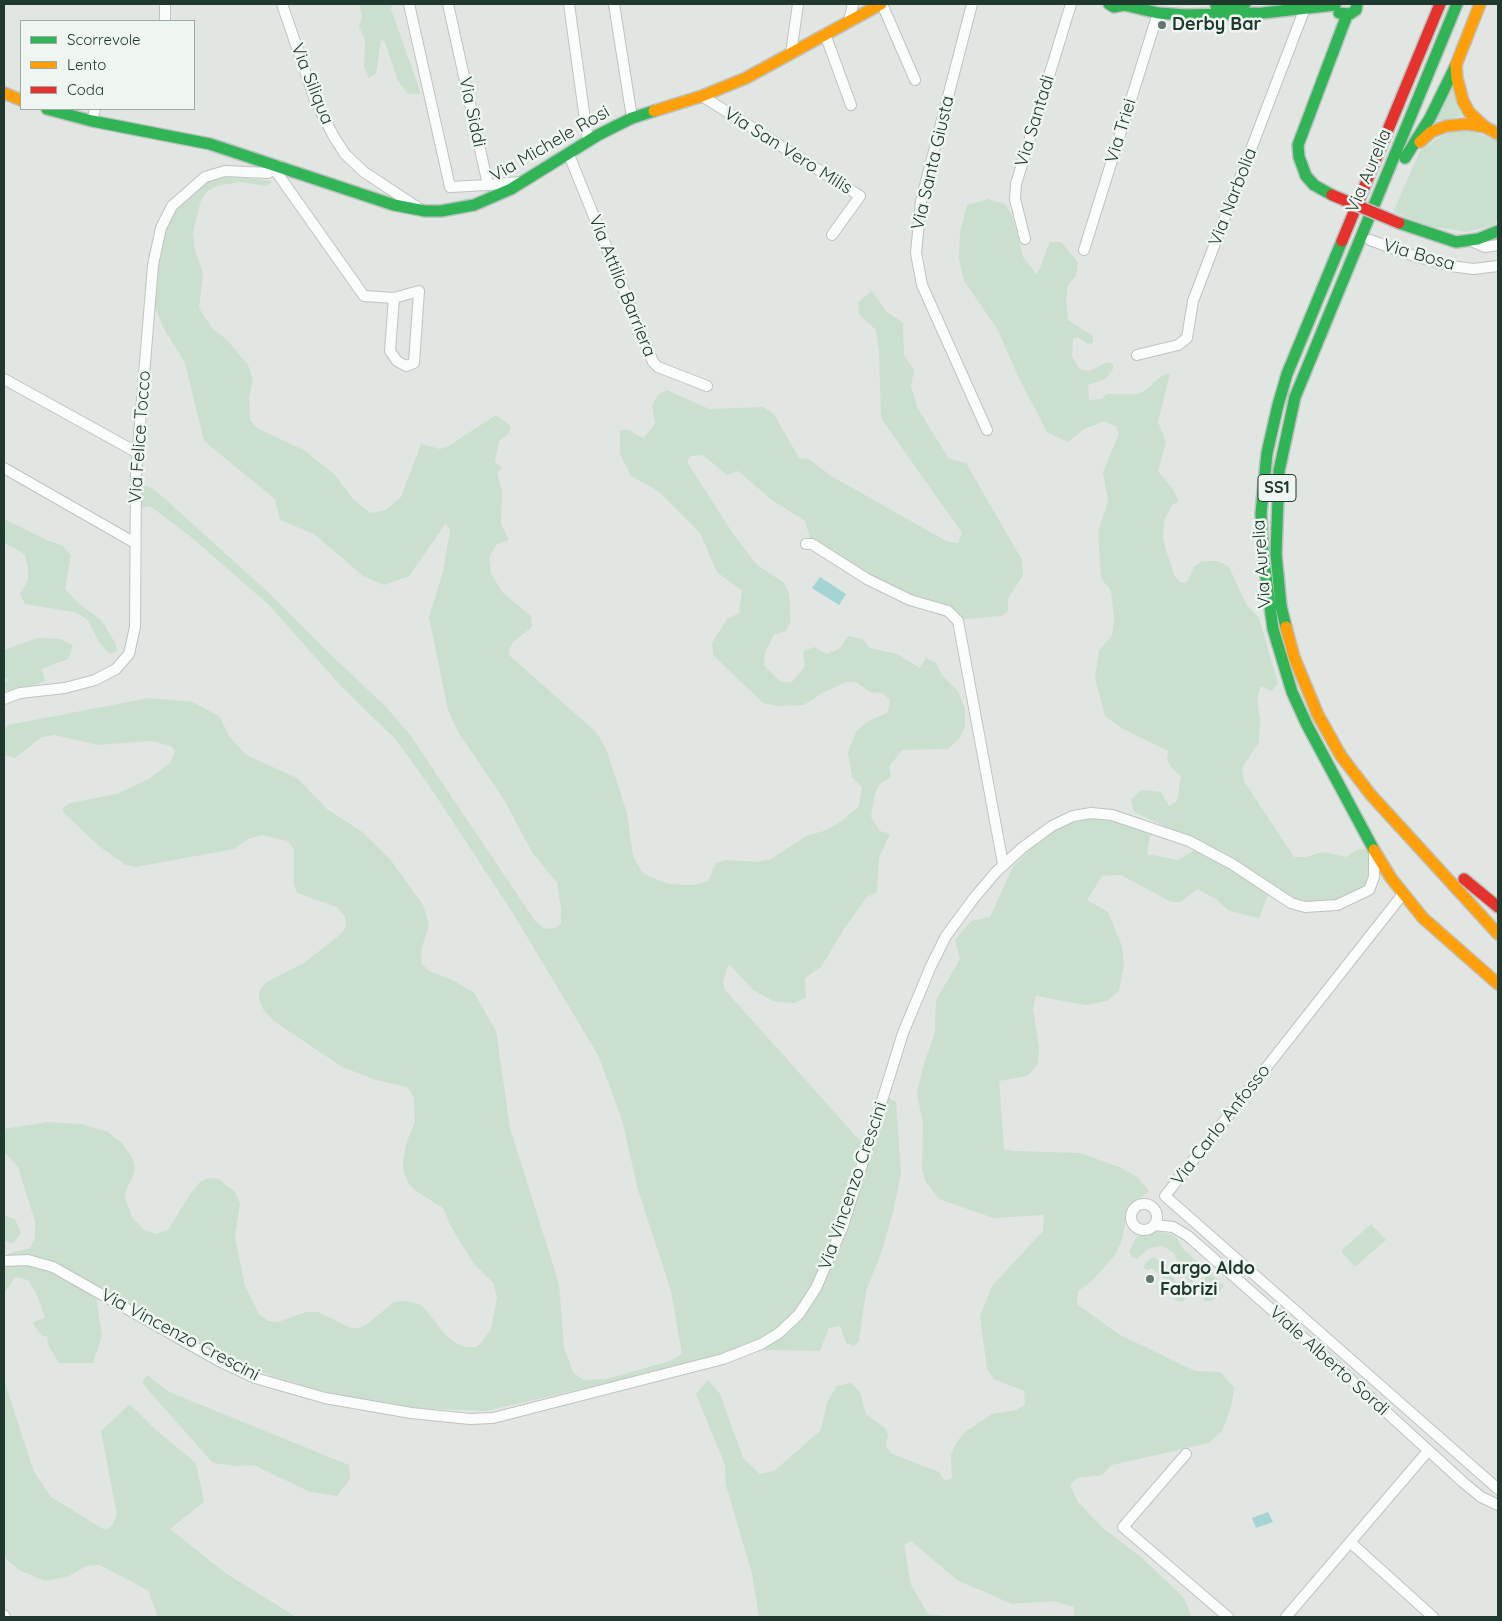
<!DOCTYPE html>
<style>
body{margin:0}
#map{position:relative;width:1502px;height:1621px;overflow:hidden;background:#e1e6e3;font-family:Quicksand,sans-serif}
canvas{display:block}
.frame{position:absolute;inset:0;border:5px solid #20392e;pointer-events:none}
.legend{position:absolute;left:20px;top:20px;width:175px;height:90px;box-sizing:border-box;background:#eff6f1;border:1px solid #9caaa3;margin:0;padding:6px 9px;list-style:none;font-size:15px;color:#20392e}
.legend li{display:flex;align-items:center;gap:10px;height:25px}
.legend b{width:25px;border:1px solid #9caaa3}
</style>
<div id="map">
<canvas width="1502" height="1621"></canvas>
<div class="frame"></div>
<ul class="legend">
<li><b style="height:6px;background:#30b455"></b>Scorrevole</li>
<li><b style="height:6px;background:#ff9f0a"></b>Lento</li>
<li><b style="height:6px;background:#e5322d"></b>Coda</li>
</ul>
</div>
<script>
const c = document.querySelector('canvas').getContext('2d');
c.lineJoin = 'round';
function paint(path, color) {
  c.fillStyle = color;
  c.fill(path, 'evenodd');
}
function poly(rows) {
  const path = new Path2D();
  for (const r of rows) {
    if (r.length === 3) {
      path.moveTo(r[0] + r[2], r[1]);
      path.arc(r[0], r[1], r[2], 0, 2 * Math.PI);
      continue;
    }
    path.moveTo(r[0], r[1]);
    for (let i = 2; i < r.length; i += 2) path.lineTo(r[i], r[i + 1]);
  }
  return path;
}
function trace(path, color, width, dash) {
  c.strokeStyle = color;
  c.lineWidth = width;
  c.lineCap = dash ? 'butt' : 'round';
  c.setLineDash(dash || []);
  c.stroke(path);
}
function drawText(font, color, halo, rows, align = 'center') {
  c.font = font + ' Quicksand,sans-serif';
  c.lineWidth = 5;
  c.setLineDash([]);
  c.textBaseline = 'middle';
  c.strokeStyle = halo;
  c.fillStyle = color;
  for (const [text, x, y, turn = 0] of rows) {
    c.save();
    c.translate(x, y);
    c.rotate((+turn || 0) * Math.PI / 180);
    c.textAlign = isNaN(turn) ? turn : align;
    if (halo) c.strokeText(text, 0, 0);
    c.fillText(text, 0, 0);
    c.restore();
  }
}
paint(poly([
 [359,4,392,4,391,9,421,94,408,94,398,81,385,42,381,40,376,73,369,78,364,67,365,39,359,27,362,16],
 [1451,83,1462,116,1435,121],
 [1456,126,1498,141,1498,220,1494,225,1467,232,1430,226,1393,212,1420,151],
 [221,175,272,181,267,186,239,182,217,186,208,191,201,200,193,232,195,251,203,272,199,308,212,328,227,340,248,365,253,380,249,398,250,420,258,429,304,450,335,475,354,500,370,513,386,510,401,497,421,444,440,449,447,447,496,415,511,426,508,434,499,441,495,462,502,468,497,472,502,492,501,524,509,540,497,544,489,557,491,573,502,592,531,616,532,627,513,642,509,649,510,656,596,732,606,748,627,813,633,856,642,872,650,877,669,884,694,885,708,881,716,863,725,860,756,862,771,859,808,835,824,831,842,821,859,806,862,787,852,777,848,752,856,732,865,723,888,712,890,700,883,693,870,692,856,682,846,682,822,693,804,705,779,706,763,703,713,655,712,643,727,619,739,613,742,591,717,572,700,533,658,491,631,476,620,454,620,430,629,430,643,438,655,424,652,405,658,395,667,390,709,409,763,407,774,414,799,458,809,459,831,476,948,542,958,543,962,533,881,418,879,352,876,330,859,314,858,302,872,291,886,311,903,323,904,355,914,370,911,386,918,409,949,459,966,463,1022,560,1023,576,1008,598,1008,611,1002,616,964,619,956,610,902,594,825,551,810,538,805,521,772,500,738,471,727,475,703,455,691,456,687,462,732,532,756,564,784,583,789,594,791,621,786,631,774,635,765,653,764,665,781,682,792,682,805,666,803,651,815,647,827,654,840,648,848,636,862,639,870,648,897,654,920,668,926,658,936,663,941,674,958,691,965,709,965,726,959,739,948,749,902,750,889,767,891,777,880,784,875,793,871,817,880,831,890,834,879,858,877,892,867,897,844,929,821,967,805,978,806,997,794,1003,773,1001,753,990,729,964,723,981,725,990,862,1143,828,1256,816,1282,781,1326,760,1339,702,1361,486,1411,413,1408,339,1396,275,1377,226,1358,195,1340,188,1333,126,1303,68,1269,52,1262,10,1257,8,1254,30,1248,35,1238,35,1221,18,1167,4,1152,4,1129,47,1122,81,1124,108,1132,122,1143,131,1156,135,1165,134,1174,126,1190,125,1199,132,1217,144,1230,156,1234,168,1230,191,1193,201,1181,209,1178,219,1179,235,1192,240,1204,235,1237,245,1286,259,1314,268,1321,278,1322,306,1312,318,1312,351,1328,359,1328,366,1325,394,1302,405,1301,419,1304,426,1310,443,1332,455,1343,465,1347,475,1347,481,1343,491,1329,497,1298,494,1284,474,1264,451,1227,443,1208,416,1191,409,1184,404,1173,403,1162,406,1144,415,1122,414,1098,407,1087,376,1080,342,1067,274,1021,264,1011,259,999,260,990,267,982,304,963,341,934,346,927,345,917,337,907,297,893,294,884,294,850,288,841,261,835,248,839,234,849,136,867,126,865,100,847,64,813,62,809,70,803,116,794,149,779,170,763,175,751,171,746,151,741,97,745,55,735,42,737,15,758,4,755,4,729,8,725,149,698,192,702,219,716,230,737,246,755,297,778,328,810,361,831,390,859,423,905,429,925,422,947,421,963,429,971,453,980,474,993,496,1031,510,1128,559,1284,564,1348,573,1372,583,1380,607,1379,670,1361,682,1354,671,1291,638,1190,622,1120,598,1055,511,910,428,784,397,741,341,686,268,604,191,537,150,506,142,508,137,499,141,485,152,488,164,498,270,594,327,651,387,708,411,736,535,921,545,929,555,928,561,923,561,909,557,883,532,852,503,798,458,732,448,710,429,617,443,572,450,530,446,523,409,576,384,585,363,576,314,534,280,520,275,499,204,441,185,363,163,327,153,302,158,243,172,208,209,178],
 [988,199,1005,204,1013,217,1023,257,1037,275,1050,242,1061,242,1078,262,1076,276,1068,285,1066,302,1068,320,1093,336,1093,343,1087,344,1078,337,1073,339,1072,357,1080,369,1090,371,1107,362,1113,364,1113,369,1106,379,1088,385,1089,400,1102,399,1106,394,1138,394,1146,390,1161,376,1170,373,1158,422,1166,442,1158,471,1172,488,1179,501,1172,505,1164,520,1163,540,1174,575,1181,583,1187,582,1194,567,1202,561,1218,561,1229,567,1246,604,1259,618,1278,683,1272,691,1261,686,1257,699,1260,720,1259,742,1242,768,1244,781,1294,857,1306,857,1323,852,1346,857,1358,849,1367,849,1370,867,1367,882,1361,892,1340,901,1310,904,1299,901,1193,839,1134,812,1131,800,1141,790,1161,792,1169,806,1177,801,1181,776,1171,767,1167,760,1168,751,1121,728,1105,716,1095,678,1099,651,1112,635,1114,618,1111,591,1101,578,1098,532,1108,501,1103,472,1119,434,1117,427,1104,421,1084,429,1068,442,1047,432,1020,380,996,327,964,281,959,259,960,232,967,205],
 [4,519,49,541,63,546,71,555,65,589,78,603,101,620,116,644,117,651,109,654,99,642,87,619,74,612,25,604,20,594,28,580,28,566,24,554,5,543],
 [38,638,60,639,73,645,68,659,42,669,45,681,17,691,7,691,4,684,9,680,4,678,4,650],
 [1109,816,1151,831,1147,854,1178,860,1196,849,1256,883,1268,895,1259,918,1229,911,1216,899,1197,889,1181,902,1171,902,1121,875,1102,876,1087,900,1108,912,1122,946,1124,965,1119,991,1107,1001,1086,1005,1036,996,1033,1008,1039,1047,1038,1064,1027,1076,999,1081,1004,1149,1014,1151,1080,1153,1119,1167,1137,1177,1149,1191,1128,1209,1122,1240,1115,1255,1091,1282,1078,1291,1077,1304,1118,1334,1195,1371,1220,1372,1234,1387,1231,1408,1222,1431,1209,1443,1112,1465,1102,1475,1077,1478,1070,1485,1078,1502,1103,1528,1141,1557,1183,1597,1192,1617,1074,1617,1074,1607,1053,1601,1012,1604,957,1580,911,1541,904,1545,911,1585,928,1614,952,1617,759,1617,752,1574,726,1485,725,1465,696,1394,708,1380,720,1394,743,1458,760,1474,774,1471,821,1430,827,1402,837,1386,851,1383,860,1392,866,1414,886,1429,888,1436,886,1446,892,1454,939,1472,945,1481,952,1478,951,1455,956,1443,965,1432,992,1414,1016,1410,1025,1405,1024,1391,994,1379,987,1369,980,1316,992,1286,1043,1231,1044,1215,993,1218,939,1199,925,1181,922,1168,923,1124,917,1093,922,1070,935,1032,936,1000,960,959,955,940,971,921,990,917,1013,867,1038,841,1058,828,1082,820],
 [888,1097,896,1102,901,1172,894,1208,882,1251,866,1291,859,1341,854,1346,846,1343,840,1326,829,1328,820,1351,763,1350,766,1345,793,1327,807,1310,825,1281,842,1237],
 [4,1215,15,1219,21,1233,13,1243,4,1241],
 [1371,1224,1386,1240,1355,1267,1341,1251],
 [1154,1231,1170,1234,1177,1238,1183,1249,1206,1269,1203,1274,1190,1283,1180,1269,1174,1253,1163,1246,1149,1248,1137,1259,1132,1257,1129,1251,1136,1238,1144,1233],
 [1153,1257,1163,1263,1178,1285,1186,1291,1187,1296,1183,1302,1174,1300,1172,1295,1175,1288,1152,1268,1148,1270,1144,1268,1145,1263],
 [22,1261,52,1269,96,1296,102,1336,93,1363,59,1363,48,1345,47,1336,42,1336,32,1323,45,1317,37,1295,28,1280,15,1277,4,1294,4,1262],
 [1211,1274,1224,1286,1212,1301,1205,1301,1200,1291,1205,1278],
 [147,1375,169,1392,349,1465,350,1479,337,1496,310,1492,254,1465,237,1466,213,1463,142,1383],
 [4,1380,34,1472,51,1497,105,1530,112,1526,117,1515,101,1431,130,1404,157,1431,196,1463,204,1502,170,1529,224,1572,296,1617,158,1617,148,1590,99,1565,86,1566,69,1576,45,1581,21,1571,8,1561,4,1553]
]), '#cadfcd');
paint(poly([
 [820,577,846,594,839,605,812,588],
 [1268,1512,1273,1522,1256,1528,1252,1518]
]), '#a2d5d3');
const street = poly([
 [165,4,165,21],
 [282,4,315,100,334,137,345,154,364,172,417,207],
 [409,4,450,187,488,185],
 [448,4,488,185,519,182],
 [569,4,588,141],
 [614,4,632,118],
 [882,4,915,80],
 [972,4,921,201,916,253,922,285,987,430],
 [849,21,853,4],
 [825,34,851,105],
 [791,53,798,4],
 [702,96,860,196,832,235],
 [92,121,95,109],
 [569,155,653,362,658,367,707,386],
 [275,170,364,296,394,298,419,291,414,363,406,366,397,361,390,351,394,298],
 [1025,239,1015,199,1016,184,1071,4],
 [1370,240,1414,256,1451,266,1473,269,1498,266],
 [1473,242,1485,247,1498,245],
 [1084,250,1158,13],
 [1137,355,1178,345,1187,338,1193,301,1305,8],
 [4,379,138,453],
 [4,468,135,543],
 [806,544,812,544,867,579,910,600,948,611,958,621,1003,864],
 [4,699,20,693,65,688,95,680,116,669,129,654,135,627,136,472,153,265,161,228,172,206,205,177,225,171,268,173,279,166],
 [1403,894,1165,1196,1498,1489],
 [1144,1217,13],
 [1154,1225,1173,1227,1188,1236,1348,1377,1464,1483,1481,1497,1498,1505],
 [4,1261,28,1260,53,1267,219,1361,255,1378,325,1398,411,1413,470,1419,493,1418,723,1359,761,1344,779,1333,799,1314,816,1288,843,1226,903,1033,931,966,946,936,974,898,996,872,1022,848,1052,826,1073,816,1091,813,1112,815,1189,841,1232,864,1291,903,1305,907,1337,905,1369,890,1374,877,1374,850],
 [1186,1454,1123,1527,1228,1617],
 [1350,1542,1433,1617],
 [4,1615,5,1617],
 [1286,1617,1428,1451]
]);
const fast = poly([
 [1109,4,1114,7,1124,5,1158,13,1186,15,1262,13,1335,5],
 [1216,6,1245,4],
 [1339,13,1350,14,1356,10,1357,4],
 [47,109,92,121,210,144,394,205,425,211,441,211,474,205,511,189,598,135,632,118,654,111],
 [1405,158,1430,118,1456,65],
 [1332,195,1314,185,1306,176,1299,157,1298,145,1347,15],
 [1399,223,1456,242,1478,239,1498,231],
 [1342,241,1287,374,1278,405,1267,453,1261,513,1263,554,1273,629,1292,692,1307,725,1374,850],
 [1286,627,1281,606,1276,554,1279,471,1295,397,1457,4]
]);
const slow = poly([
 [1480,4,1456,65,1457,78,1463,101,1469,112,1485,127,1498,134],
 [4,93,21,100],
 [654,111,702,96,746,78,881,4],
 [1420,142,1431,132,1446,126,1467,124,1485,127],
 [1286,627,1294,657,1318,715,1341,756,1371,795,1498,934],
 [1374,850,1391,878,1423,918,1498,984]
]);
const jam = poly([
 [1342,241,1440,4],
 [1464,879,1498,907]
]);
trace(street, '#bec3c0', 12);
trace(fast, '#bcc2bf', 14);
trace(slow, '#bcc2bf', 14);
trace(jam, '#bcc2bf', 14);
trace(street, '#fafbfb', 10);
trace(fast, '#30b455', 11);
trace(slow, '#ff9f0a', 11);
trace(jam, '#e5322d', 11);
const jamBridge = poly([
 [1332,195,1399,223]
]);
trace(jamBridge, '#bbc3bf', 14, []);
trace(jamBridge, '#e5322d', 11);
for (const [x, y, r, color] of [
 [1162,25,5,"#64766d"],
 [1150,1279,5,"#64766d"]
]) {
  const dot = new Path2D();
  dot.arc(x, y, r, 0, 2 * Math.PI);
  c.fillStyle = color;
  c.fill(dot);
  trace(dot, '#eff6f1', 2);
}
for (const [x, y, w] of [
 [1277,488,38]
]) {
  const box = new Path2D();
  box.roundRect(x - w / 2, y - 13.5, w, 27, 4);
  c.fillStyle = '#eff6f1';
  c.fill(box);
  trace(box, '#20392e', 1);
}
drawText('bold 16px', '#20392e', null, [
 ["SS1",1277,488]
]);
drawText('bold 18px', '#20392e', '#eff6f1', [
 ["Derby Bar",1172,25],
 ["Largo Aldo",1160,1269],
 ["Fabrizi",1160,1290]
], 'left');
drawText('18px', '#20392e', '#eff6f1', [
 ["Via Siliqua",312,84,68],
 ["Via Siddi",472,112,78],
 ["Via Santadi",1035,121,-73],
 ["Via Triei",1121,131,-73],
 ["Via Michele Rosi",550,144,-30],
 ["Via San Vero Milis",788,151,32],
 ["Via Santa Giusta",933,163,-77],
 ["Via Aurelia",1369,171,-67],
 ["Via Narbolia",1233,197,-69],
 ["Via Bosa",1419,255,16],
 ["Via Attilio Barriera",622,286,68],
 ["Via Felice Tocco",140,437,-86],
 ["Via Aurelia",1262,564,-94],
 ["Via Carlo Anfosso",1221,1125,-52],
 ["Via Vincenzo Crescini",853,1186,-71],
 ["Via Vincenzo Crescini",180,1335,28],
 ["Viale Alberto Sordi",1329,1361,42]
]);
</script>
